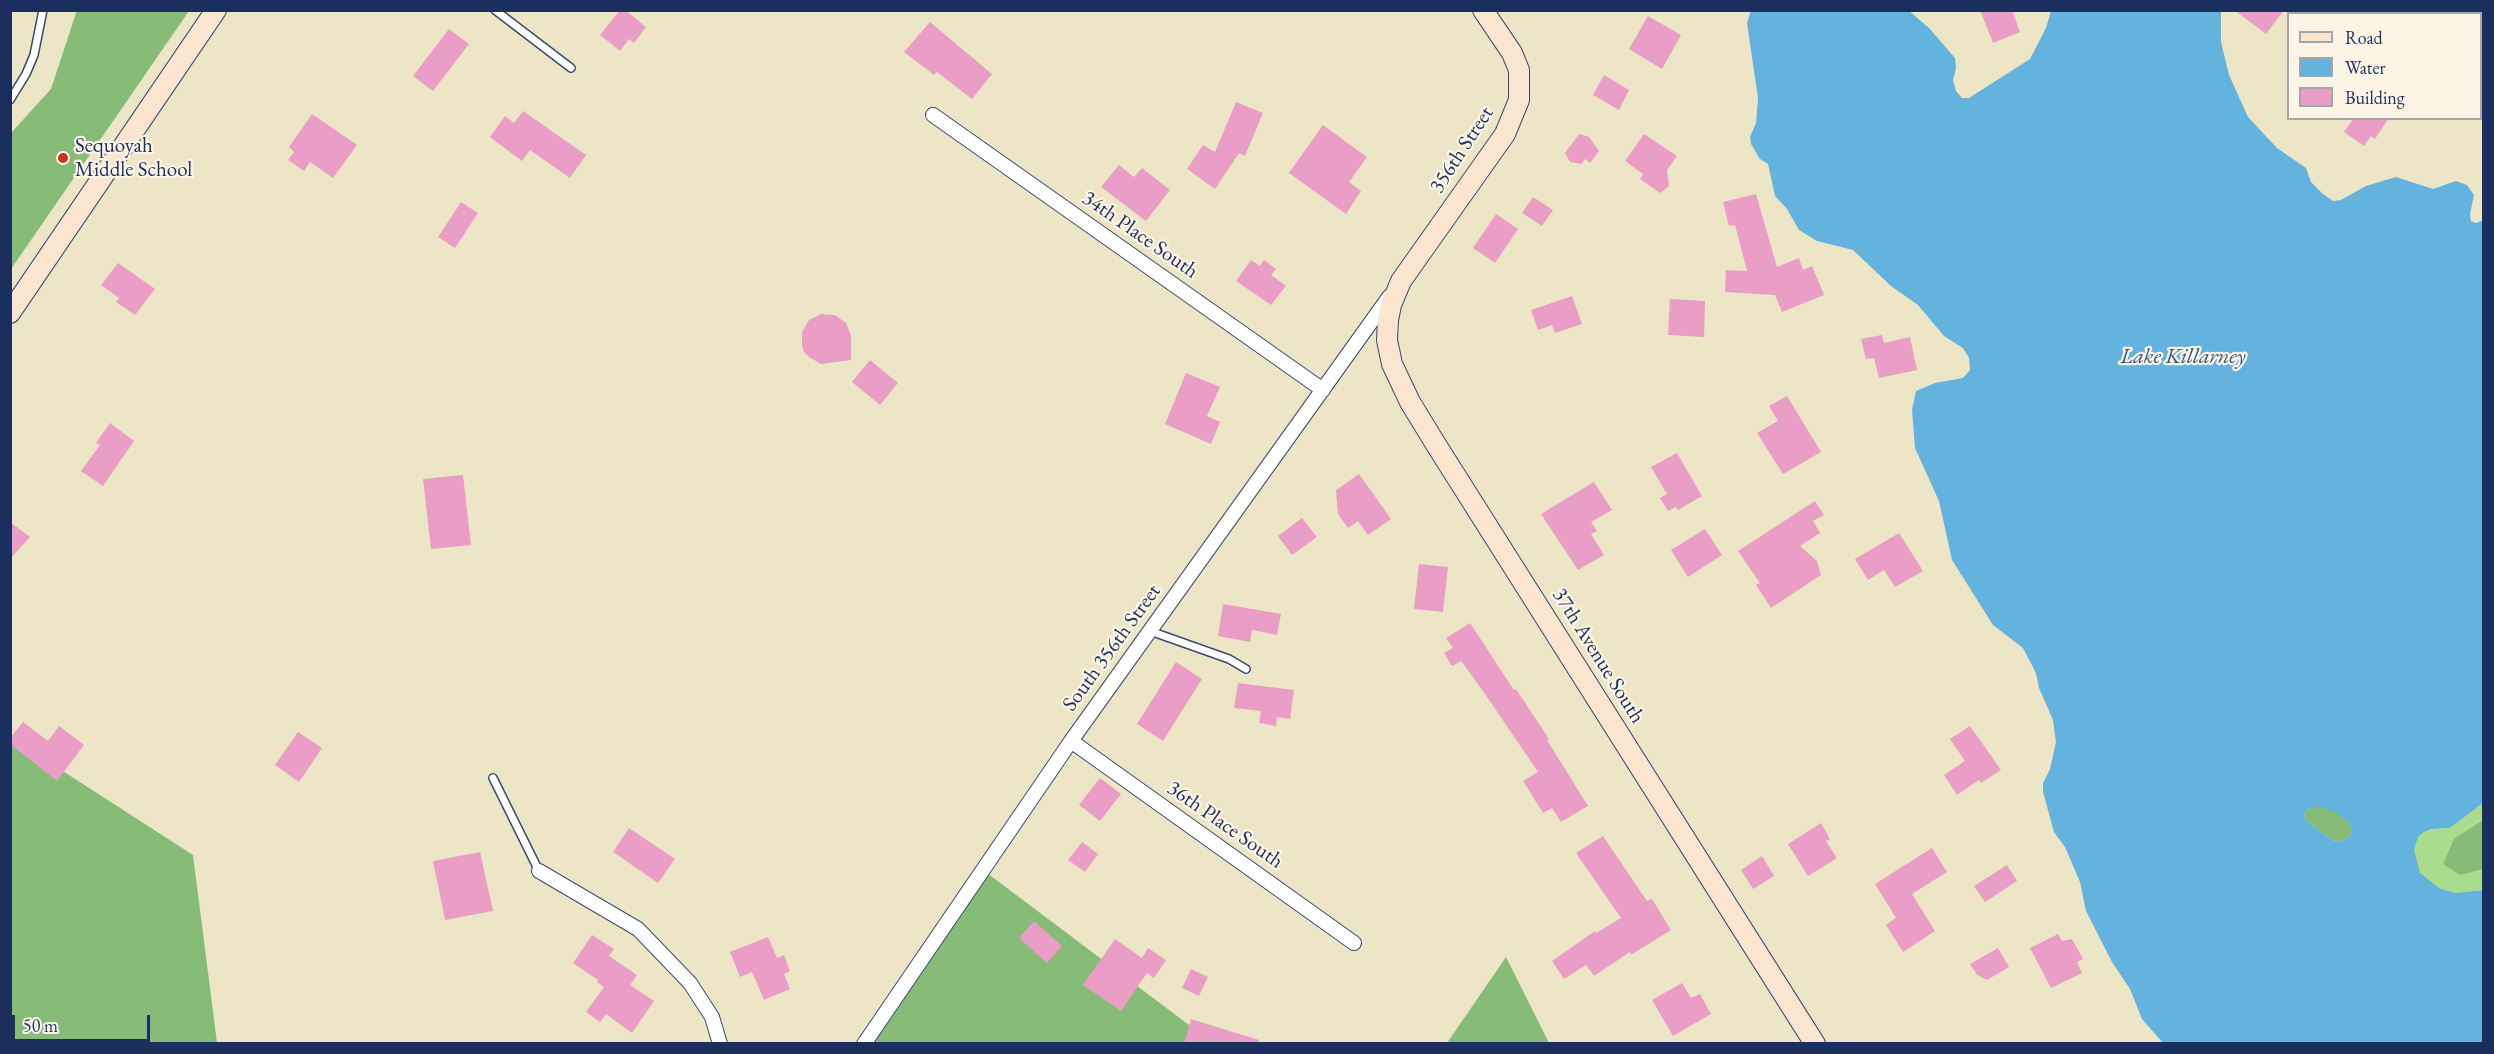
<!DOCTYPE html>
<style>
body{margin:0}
#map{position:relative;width:2494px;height:1054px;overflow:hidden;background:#ece6c7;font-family:"EB Garamond",serif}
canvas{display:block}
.frame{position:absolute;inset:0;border:12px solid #1b2f5e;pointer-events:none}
.legend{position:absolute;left:2287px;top:12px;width:195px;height:108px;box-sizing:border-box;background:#fcf5e5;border:2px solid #a2a6af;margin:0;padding:8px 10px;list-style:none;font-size:18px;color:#1b2f5e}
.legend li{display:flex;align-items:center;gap:12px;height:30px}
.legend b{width:30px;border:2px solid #a2a6af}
.scale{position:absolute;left:12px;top:1015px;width:138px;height:27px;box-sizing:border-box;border:3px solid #1b2f5e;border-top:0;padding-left:8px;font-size:18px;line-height:21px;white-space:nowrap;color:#1b2f5e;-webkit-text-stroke:4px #fcf5e5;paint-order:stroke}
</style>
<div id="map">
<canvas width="2494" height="1054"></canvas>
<div class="frame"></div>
<ul class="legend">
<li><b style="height:8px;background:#fce5cf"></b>Road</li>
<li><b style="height:16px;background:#64b2de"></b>Water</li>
<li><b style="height:16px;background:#ea9ec6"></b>Building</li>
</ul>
<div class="scale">50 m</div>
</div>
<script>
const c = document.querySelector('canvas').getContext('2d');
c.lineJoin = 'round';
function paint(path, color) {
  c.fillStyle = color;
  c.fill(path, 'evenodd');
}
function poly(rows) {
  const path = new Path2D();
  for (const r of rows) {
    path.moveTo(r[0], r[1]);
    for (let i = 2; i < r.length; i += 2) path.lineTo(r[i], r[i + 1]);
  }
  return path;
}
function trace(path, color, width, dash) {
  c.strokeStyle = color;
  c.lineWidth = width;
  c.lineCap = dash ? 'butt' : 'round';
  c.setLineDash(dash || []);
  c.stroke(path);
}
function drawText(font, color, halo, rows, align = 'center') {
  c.font = font + ' "EB Garamond",serif';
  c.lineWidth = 4.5;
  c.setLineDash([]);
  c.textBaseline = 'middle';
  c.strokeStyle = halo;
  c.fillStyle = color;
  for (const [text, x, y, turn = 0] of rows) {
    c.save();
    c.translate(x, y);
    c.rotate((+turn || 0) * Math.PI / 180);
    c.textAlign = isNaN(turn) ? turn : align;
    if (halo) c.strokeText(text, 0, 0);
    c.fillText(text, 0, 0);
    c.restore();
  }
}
paint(poly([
 [2483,803,2483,890,2455,893,2439,888,2423,877,2417,869,2414,850,2418,837,2424,832,2432,829,2450,828]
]), '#a9dc8b');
paint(poly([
 [77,10,189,11,11,269,11,133,51,89],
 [10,737,193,855,217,1043,11,1043],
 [2319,806,2333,810,2350,822,2352,832,2349,837,2340,842,2332,840,2306,821,2304,813,2310,808],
 [2483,820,2483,869,2460,875,2443,864,2454,839],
 [983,870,1213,1043,859,1044],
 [1506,957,1549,1043,1447,1043]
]), '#86bc77');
paint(poly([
 [1751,10,1909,11,1929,28,1955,58,1956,68,1953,80,1956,91,1962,98,1969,98,2030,59,2046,28,2051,11,2221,11,2221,42,2229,75,2248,117,2277,148,2306,168,2311,182,2323,194,2333,201,2341,200,2366,186,2396,177,2433,189,2456,181,2467,185,2474,195,2470,214,2471,221,2476,223,2484,220,2483,803,2450,828,2432,829,2424,832,2418,837,2414,850,2420,873,2439,888,2455,893,2483,890,2483,1043,2163,1043,2142,1019,2130,989,2112,962,2086,911,2080,882,2065,847,2054,832,2043,792,2043,783,2050,769,2056,742,2053,720,2039,688,2036,673,2023,648,1993,625,1952,560,1939,501,1915,448,1912,410,1916,391,1935,383,1963,378,1970,370,1969,358,1963,348,1944,336,1918,305,1891,286,1853,250,1817,241,1799,230,1787,209,1775,196,1768,164,1760,159,1751,144,1750,137,1756,123,1758,98,1747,23],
 [2319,807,2333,811,2349,822,2352,832,2349,837,2340,842,2332,840,2306,821,2304,813,2310,808]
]), '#64b2de');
paint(poly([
 [620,10,625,10,646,27,634,43,629,39,620,51,600,35],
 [1980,10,2012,10,2020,32,1993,43],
 [2234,10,2284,10,2266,34],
 [1648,16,1681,35,1662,69,1629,49],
 [930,22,992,74,972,99,937,72,934,75,904,52],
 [449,29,469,44,433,91,413,76],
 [1604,75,1629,90,1619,110,1593,95],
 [1236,102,1263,113,1245,156,1239,153,1215,189,1187,169,1203,145,1215,152],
 [523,111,586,155,570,178,530,150,522,161,490,137,505,116,514,123],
 [312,114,357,145,333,178,310,162,304,171,288,160,294,152,289,147],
 [2354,118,2389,118,2375,139,2371,136,2364,146,2344,132],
 [1323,125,1367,157,1349,182,1361,191,1346,214,1289,173],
 [1579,134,1589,137,1599,151,1590,163,1585,159,1581,164,1570,162,1565,153],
 [1644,134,1677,156,1667,170,1669,186,1660,193,1640,179,1643,174,1625,161],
 [1119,165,1134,177,1142,168,1170,190,1146,221,1101,187],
 [1756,194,1777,267,1799,258,1803,270,1812,266,1824,295,1782,312,1775,295,1725,292,1726,270,1747,271,1735,225,1729,226,1723,202],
 [1533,197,1553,210,1542,226,1522,213],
 [461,202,478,213,455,248,438,237],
 [1496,214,1518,229,1495,263,1473,248],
 [1251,260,1260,266,1264,260,1276,269,1271,275,1286,286,1271,305,1236,281],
 [118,263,155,289,135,315,116,302,119,298,101,285],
 [1572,296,1582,324,1555,333,1552,325,1538,330,1531,310],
 [1670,299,1705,301,1704,337,1668,335],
 [821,314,835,315,846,323,851,336,851,360,821,364,809,357,804,352,802,346,802,332,809,320],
 [1882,335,1884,343,1910,337,1917,370,1879,378,1874,358,1866,359,1861,339],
 [870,360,898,383,880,405,852,382],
 [1186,373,1220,387,1207,416,1220,422,1211,444,1165,424],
 [1787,396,1821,452,1783,474,1757,433,1778,421,1769,406],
 [110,423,134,441,103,486,81,471,100,445,96,443],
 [1677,453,1702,496,1678,510,1676,507,1668,511,1660,498,1667,494,1651,467],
 [1359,474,1391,519,1368,535,1358,521,1348,528,1338,514,1336,490],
 [463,475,471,545,431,549,423,479],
 [1594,482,1612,510,1591,522,1597,531,1591,534,1604,555,1578,570,1541,514],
 [1815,501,1824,515,1813,521,1820,533,1800,546,1817,561,1821,575,1771,608,1756,585,1760,583,1738,551],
 [1302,518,1317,537,1292,555,1278,536],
 [10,522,30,537,10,559],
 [1705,529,1722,555,1688,577,1671,550],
 [1899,533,1923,571,1895,587,1884,570,1868,580,1855,559],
 [1419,564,1448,567,1443,612,1414,609],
 [1223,604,1281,614,1277,635,1252,630,1250,642,1218,636],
 [1470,623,1514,690,1516,689,1549,739,1547,740,1588,806,1561,822,1552,808,1543,813,1523,781,1538,772,1483,691,1461,661,1452,666,1444,653,1453,648,1446,638],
 [1176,662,1202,679,1163,741,1137,724],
 [1238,683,1294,690,1290,719,1277,717,1276,726,1259,723,1261,711,1234,708],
 [23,722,48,741,59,726,84,745,57,781,10,744,10,738],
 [1970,726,2001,770,1981,783,1979,780,1957,795,1944,775,1965,761,1950,739],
 [298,732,322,748,299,782,275,765],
 [1100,778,1121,794,1100,821,1079,805],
 [1821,823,1830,839,1826,841,1837,858,1808,876,1788,844],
 [629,828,675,859,658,883,613,852],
 [1603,836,1647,901,1652,899,1671,930,1631,955,1630,952,1594,976,1586,965,1564,979,1552,961,1595,931,1596,933,1621,918,1576,853],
 [1082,842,1098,854,1085,872,1068,860],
 [1932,848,1947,872,1912,894,1935,931,1903,952,1886,925,1896,918,1875,884],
 [480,852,493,911,445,920,433,861],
 [1762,856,1774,876,1753,889,1741,870],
 [2007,865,2017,881,1985,902,1974,886],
 [1034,921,1062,946,1047,963,1019,938],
 [2058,934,2062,941,2072,939,2083,959,2077,962,2082,973,2051,988,2030,948],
 [592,935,614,949,609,956,637,975,630,985,654,1001,632,1033,606,1014,600,1022,586,1012,604,987,597,982,598,980,573,963],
 [768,937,777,958,784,955,790,971,784,974,790,989,764,1000,752,972,740,977,730,952],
 [1115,939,1142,958,1148,948,1166,960,1154,978,1147,973,1121,1011,1083,985],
 [1998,948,2009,967,1987,980,1977,975,1970,964],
 [1191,969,1208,977,1199,996,1182,988],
 [1682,983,1691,998,1700,994,1711,1014,1673,1036,1652,1000],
 [1191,1019,1259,1040,1258,1044,1184,1044]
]), '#ea9ec6');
const lane = poly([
 [495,10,571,68],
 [2409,14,2411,10],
 [10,100,26,74,34,55,43,10],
 [1150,631,1229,659,1246,669],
 [493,778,539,871]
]);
const street = poly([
 [933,115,1323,390],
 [1071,741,1354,943],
 [539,871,638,929,690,983,712,1017,720,1044],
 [864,1044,1071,741,1389,297]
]);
const secondary = poly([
 [1483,10,1512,53,1519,70,1519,100,1505,134,1401,281,1391,305,1388,320,1387,340,1392,364,1410,402,1435,443,1815,1044],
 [10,313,216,10]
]);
trace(lane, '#3a4a6e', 10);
trace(street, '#3a4a6e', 16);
trace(secondary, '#3a4a6e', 22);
trace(lane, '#fff', 7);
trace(street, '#fff', 14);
trace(secondary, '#fce5cf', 20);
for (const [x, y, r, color] of [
 [63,158,6,"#c8321e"]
]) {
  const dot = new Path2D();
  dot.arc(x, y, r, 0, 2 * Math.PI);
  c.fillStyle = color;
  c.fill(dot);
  trace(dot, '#fcf5e5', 2);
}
drawText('21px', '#1b2f5e', '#fcf5e5', [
 ["Sequoyah",75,146],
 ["Middle School",75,170]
], 'left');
drawText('21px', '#1b2f5e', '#fcf5e5', [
 ["356th Street",1462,150,-57],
 ["34th Place South",1140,235,35],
 ["South 356th Street",1112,648,-54],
 ["37th Avenue South",1598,656,58],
 ["36th Place South",1225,825,35]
]);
drawText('italic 22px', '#315684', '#fcf5e5', [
 ["Lake Killarney",2183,357]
]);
</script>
